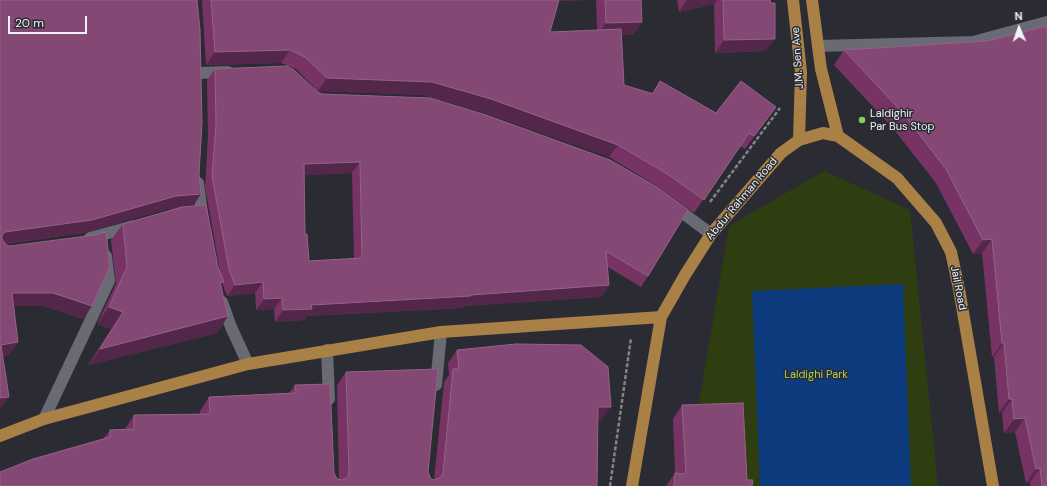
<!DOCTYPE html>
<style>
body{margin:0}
#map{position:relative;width:1047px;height:486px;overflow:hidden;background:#2b2b33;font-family:"DM Sans",sans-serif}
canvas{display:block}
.north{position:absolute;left:999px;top:8px;width:40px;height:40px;-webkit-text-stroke:3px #2b2b33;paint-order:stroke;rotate:358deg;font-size:11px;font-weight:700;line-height:16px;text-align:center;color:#f1f2f7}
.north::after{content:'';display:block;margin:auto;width:14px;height:18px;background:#f1f2f7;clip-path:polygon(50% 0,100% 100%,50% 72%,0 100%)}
.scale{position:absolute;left:8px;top:16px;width:79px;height:18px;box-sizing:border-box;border:2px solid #f1f2f7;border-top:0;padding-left:5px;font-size:12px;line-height:14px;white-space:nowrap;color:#f1f2f7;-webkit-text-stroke:3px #2b2b33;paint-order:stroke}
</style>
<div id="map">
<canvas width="1047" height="486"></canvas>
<div class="north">N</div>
<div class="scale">20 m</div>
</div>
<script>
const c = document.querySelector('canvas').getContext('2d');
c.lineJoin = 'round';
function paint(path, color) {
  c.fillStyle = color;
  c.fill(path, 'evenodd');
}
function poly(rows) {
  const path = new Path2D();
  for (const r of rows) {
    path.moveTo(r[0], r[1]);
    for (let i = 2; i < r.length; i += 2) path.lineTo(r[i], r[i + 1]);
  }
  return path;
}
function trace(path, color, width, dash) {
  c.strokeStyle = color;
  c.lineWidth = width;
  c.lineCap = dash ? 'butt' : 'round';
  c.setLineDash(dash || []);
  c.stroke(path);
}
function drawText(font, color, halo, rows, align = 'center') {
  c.font = font + ' "DM Sans",sans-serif';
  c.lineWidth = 3;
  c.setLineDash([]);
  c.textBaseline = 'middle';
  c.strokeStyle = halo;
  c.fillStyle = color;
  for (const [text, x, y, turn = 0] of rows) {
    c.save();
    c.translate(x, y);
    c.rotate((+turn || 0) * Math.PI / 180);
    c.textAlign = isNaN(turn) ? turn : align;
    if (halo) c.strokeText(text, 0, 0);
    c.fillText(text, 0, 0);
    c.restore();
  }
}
paint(poly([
 [824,171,910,210,938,486,685,486,729,226]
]), '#2e3e11');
paint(poly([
 [903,284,911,486,760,486,752,291]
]), '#0e3b7d');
trace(poly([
 [710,202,780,108],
 [610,486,631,338]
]), '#83838a', 2.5, [4, 2]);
trace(poly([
 [818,46,973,42,1047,22],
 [199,73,228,72],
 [198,183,203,222],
 [672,205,711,234],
 [90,238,134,226],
 [222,302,231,327,248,364],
 [327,350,329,399],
 [436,385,441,332],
 [44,419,109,281,106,256]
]), '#6a6a74', 12);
trace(poly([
 [793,0,801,72,799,140],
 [812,0,821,69,838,136],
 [0,436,44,419,248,364,441,332,661,317],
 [632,486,661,317,685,275,711,234,781,153,799,140,823,133,838,136,897,178,936,223,951,252,959,289,993,486]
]), '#a98147', 12);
paint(poly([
 [0,0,199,174,201,194,193,206,220,271,205,187,208,136,207,80,215,69,318,92,322,94,430,98,648,276,641,287,608,267,609,285,601,297,464,306,463,308,307,316,304,320,275,322,274,309,256,310,255,293,227,296,222,283,221,285,228,316,217,333,88,365,111,329,97,324,116,284,111,240,123,224,178,208,167,209,83,233,5,244,83,319,44,306,14,306,18,342,9,355,2,356],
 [352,173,354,259,309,261,305,234,304,175],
 [202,0,587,0,559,1,550,32,597,30,596,0,641,0,642,22,633,35,622,35,624,85,652,93,660,81,716,113,776,107,745,149,740,146,694,213,657,186,609,157,482,112,423,95,318,91,296,69,281,63,206,65],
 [677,0,770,0,766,51,715,53,714,4,679,12],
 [987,41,1047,486,1030,486,1030,482,1026,483,1015,432,1004,433,1002,413,999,413,994,357,992,357,982,253,973,254,936,183,892,127,834,65,844,50],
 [457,350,601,420,598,420,597,486,0,486,103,439,110,430,125,429,134,415,200,414,200,411,209,397,289,393,295,385,334,473,337,479,339,480,337,385,346,372,428,472,431,479,434,480,444,382,449,375,448,363],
 [682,405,747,480,752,486,666,486,675,473,673,419]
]), '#773364');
paint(poly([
 [555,0,587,0,554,1],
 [687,0,717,0,714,4,679,12],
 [642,22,633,35,597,36,606,23],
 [775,39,766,51,715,53,724,40],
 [290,50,281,63,206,65,215,52],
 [327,78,432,82,491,99,618,145,609,157,482,112,423,95,318,91],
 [776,107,767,120,745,149,754,136],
 [360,162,352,173,296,176,304,164],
 [201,194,192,207,167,209,83,233,0,244,0,238,5,232,176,196],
 [992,239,982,253,973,254,983,240],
 [263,282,255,293,227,296,235,285],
 [609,285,601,297,464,306,463,308,307,316,304,320,275,322,283,310,311,305,471,295],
 [12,293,53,293,92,306,83,319,44,306,3,306],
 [282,298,274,309,256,310,264,299],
 [109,307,123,312,111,329,97,324],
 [228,316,217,333,88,365,100,349],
 [18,342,9,355,0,356,1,345],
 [1002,343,1004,343,994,357,992,357],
 [9,397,0,409,0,398],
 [1009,399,1012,399,1002,413,999,413],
 [598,407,611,407,601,420,589,420],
 [1025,418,1015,432,1004,433,1014,419],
 [1040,468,1030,482,1026,483,1036,469]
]), '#53274a');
const building = poly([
 [0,0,197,0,200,30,202,123,199,174,201,194,176,196,92,220,5,232,2,235,2,239,6,245,10,246,95,235,106,232,110,267,92,306,53,293,12,293,18,342,1,345,9,397,0,398,0,0],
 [211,0,559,0,550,32,621,29,624,85,653,94,660,81,716,113,741,81,776,107,754,136,749,133,704,200,666,173,618,145,491,99,432,82,327,78,305,57,290,50,215,52,211,0],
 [605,0,641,0,642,22,606,23,605,0],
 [723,0,770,0,771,3,775,3,775,39,724,40,723,0],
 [1047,26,1047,486,1042,486,1040,468,1036,469,1025,418,1014,419,1012,399,1009,399,1004,343,1002,343,992,239,983,240,946,169,902,112,844,50,987,41,1047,26],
 [287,66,294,70,318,92,322,94,430,98,486,115,610,160,657,187,688,210,648,276,606,251,609,285,471,295,471,296,311,305,312,309,283,310,282,298,264,299,263,282,235,285,229,269,212,176,216,125,215,69,287,66],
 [360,162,362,258,309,261,307,234,305,234,304,164,360,162],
 [206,205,218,267,224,282,220,282,228,316,100,349,123,312,109,307,127,267,123,224,182,207,206,205],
 [516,344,581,345,608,367,611,407,598,407,597,486,0,486,0,472,33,459,110,437,110,430,134,429,134,415,210,414,209,397,296,393,295,385,330,384,334,473,337,479,342,480,348,477,349,472,346,372,438,369,428,472,431,479,435,480,441,477,443,473,453,369,459,369,457,350,516,344],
 [743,403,747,480,753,480,752,486,674,486,675,473,686,474,682,405,743,403]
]);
paint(building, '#844874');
trace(building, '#956288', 1);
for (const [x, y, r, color] of [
 [862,120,4,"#82d04f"]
]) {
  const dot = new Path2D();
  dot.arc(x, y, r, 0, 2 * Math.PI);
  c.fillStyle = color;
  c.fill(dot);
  trace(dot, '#2b2b33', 1.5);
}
drawText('11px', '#f1f2f7', '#2b2b33', [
 ["J.M. Sen Ave",798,58,-94],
 ["Abdur Rahman Road",742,199,-50],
 ["Jail Road",958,288,79]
]);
drawText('11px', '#f1f2f7', '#2b2b33', [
 ["Laldighir",870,114],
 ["Par Bus Stop",870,127]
], 'left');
drawText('11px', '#a7d260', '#2b2b33', [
 ["Laldighi Park",816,375]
]);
</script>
